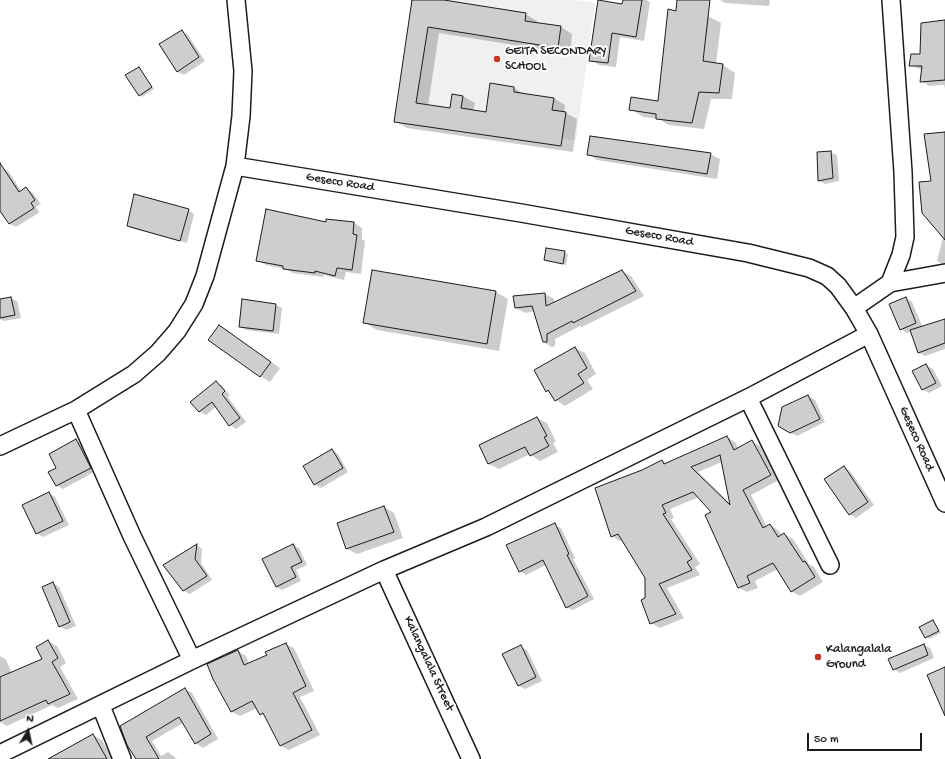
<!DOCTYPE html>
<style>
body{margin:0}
#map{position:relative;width:945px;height:759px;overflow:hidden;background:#fff;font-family:"Gochi Hand",sans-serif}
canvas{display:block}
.north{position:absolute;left:8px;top:711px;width:40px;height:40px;-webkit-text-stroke:3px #fff;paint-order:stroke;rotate:9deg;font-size:11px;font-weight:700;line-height:16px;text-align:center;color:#1c1c1c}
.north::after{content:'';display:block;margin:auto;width:14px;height:18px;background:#1c1c1c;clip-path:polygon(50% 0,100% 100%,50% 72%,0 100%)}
.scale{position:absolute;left:807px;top:733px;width:115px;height:18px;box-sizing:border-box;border:2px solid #1c1c1c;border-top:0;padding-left:5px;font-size:12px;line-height:14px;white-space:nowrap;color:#1c1c1c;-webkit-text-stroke:3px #fff;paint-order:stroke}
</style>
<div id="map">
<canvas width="945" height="759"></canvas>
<div class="north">N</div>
<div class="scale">50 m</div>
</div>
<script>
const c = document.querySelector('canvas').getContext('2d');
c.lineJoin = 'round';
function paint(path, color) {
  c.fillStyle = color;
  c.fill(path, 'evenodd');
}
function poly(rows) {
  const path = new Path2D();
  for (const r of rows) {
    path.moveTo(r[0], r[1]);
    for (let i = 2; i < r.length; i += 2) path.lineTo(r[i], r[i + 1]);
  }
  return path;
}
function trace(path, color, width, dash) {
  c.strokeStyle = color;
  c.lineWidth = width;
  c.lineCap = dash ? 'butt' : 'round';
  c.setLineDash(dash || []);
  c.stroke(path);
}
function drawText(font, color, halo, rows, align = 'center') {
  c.font = font + ' "Gochi Hand",sans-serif';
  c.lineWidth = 4;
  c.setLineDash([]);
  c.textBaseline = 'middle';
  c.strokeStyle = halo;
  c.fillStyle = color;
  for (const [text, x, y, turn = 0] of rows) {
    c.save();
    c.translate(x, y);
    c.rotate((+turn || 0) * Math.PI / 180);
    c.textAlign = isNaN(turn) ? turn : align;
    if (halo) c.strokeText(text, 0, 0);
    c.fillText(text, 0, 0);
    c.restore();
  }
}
paint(poly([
 [415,0,575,0,595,3,576,140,399,116]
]), '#f0f0f0');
paint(poly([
 [413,0,444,0,525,14,537,21,537,24,561,27,572,34,570,54,439,33,428,106,451,109,453,95,463,96,475,103,473,111,487,113,491,84,514,88,526,95,554,98,565,105,564,112,577,119,573,152,407,128,395,121],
 [624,0,646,0,650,2,644,41,620,37,616,67,599,65,591,60,623,5],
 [720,0,770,0,769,6,725,3],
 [669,11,708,16,721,23,716,64,723,65,735,73,732,99,711,99,704,129,669,125,659,119,643,117,631,109,659,102],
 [945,21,945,89,944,85,929,86,921,81,922,70,910,65,921,55],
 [182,31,188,35,205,61,184,75,178,72,161,44],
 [139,68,154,89,142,97,127,75],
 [945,133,945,265,937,261,943,237,932,182],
 [830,152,837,155,839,181,825,184,819,181,818,153],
 [588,154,710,154,720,159,717,179,597,160],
 [3,168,9,172,21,191,26,188,32,192,41,204,36,207,39,212,37,214,16,227,10,224,0,210,0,170],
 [188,210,194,214,187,243,134,229,128,225],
 [353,222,362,228,362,239,365,241,361,274,346,272,344,280,324,275,323,277,293,273,285,269,266,265,257,260,327,224],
 [547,249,568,254,566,265,545,260],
 [622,271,631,276,644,296,582,327,580,326,555,339,555,346,552,347,543,342,535,311,525,313,516,308,545,294,554,299,554,303],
 [496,292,508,299,499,351,377,330,364,322],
 [11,298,17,301,21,318,4,321,0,319,0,300],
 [906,298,912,302,923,328,945,321,945,349,925,356,918,352,911,331,907,333,901,329],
 [276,305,282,308,279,334,246,330,240,326],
 [220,326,280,368,270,382,260,376],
 [575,348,585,353,596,374,587,380,593,389,565,406,556,400,552,394,547,391],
 [926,365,933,369,942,386,929,393,923,389],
 [216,382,222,386,230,395,228,397,246,422,236,429,230,425,217,406,206,415,199,411],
 [808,396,815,400,825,422,797,436,779,426],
 [537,418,547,423,556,442,553,443,558,452,540,461,530,454,499,469,489,464,480,445],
 [727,437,735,442,739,449,752,442,760,446,779,480,751,495,767,527,770,525,778,530,782,536,784,534,793,539,809,564,814,567,823,582,800,596,791,591,778,569,755,581,758,588,747,592,739,588,712,512,699,497,670,509,674,518,671,519,700,564,695,567,700,575,667,588,684,618,660,628,651,623,646,598,646,578,623,540,620,541,612,536,643,471,662,461,666,464],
 [722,462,731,504,698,472],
 [76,441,82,444,96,471,63,489,57,485,57,469],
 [332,450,338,454,348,472,321,488,315,484],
 [844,467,850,471,874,505,856,518,850,514],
 [49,493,55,497,69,525,43,537,36,533],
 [384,507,394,513,403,538,357,554,347,549,338,524],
 [555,525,561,528,575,558,573,559,594,599,573,610,566,607,546,565,526,575,520,571],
 [197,545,202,549,201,563,212,580,190,594,184,591,165,565],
 [293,545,299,548,307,565,296,570,301,581,282,590,276,587],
 [53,583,59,587,76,626,66,630,60,626],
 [932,621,941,633,929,639,921,628],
 [48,641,57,646,66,663,60,667,78,699,58,708,52,705,7,726,0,722,0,656,6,660,12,673,44,659],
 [285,644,294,648,314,691,300,697,320,735,289,750,281,746,266,717,261,714,257,708,240,716,232,712,238,651,246,656,249,664,268,656],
 [924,645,930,648,934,658,900,673,893,669],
 [521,647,527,650,542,681,525,689,519,686],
 [185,689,192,693,218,739,203,748,196,743,183,723,152,741,161,756,168,752,177,759,137,759,128,745],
 [93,735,102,740,113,759,47,759]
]), '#0003');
const building = poly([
 [412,0,444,0,526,13,525,21,561,26,558,48,428,27,416,103,450,108,452,94,463,96,461,108,486,112,490,83,514,87,514,92,554,98,552,110,566,112,561,146,394,122,412,0],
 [598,0,622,4,623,0,642,0,636,37,612,33,608,63,589,61,598,0],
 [677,0,710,0,703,61,723,64,719,93,699,92,692,123,656,119,656,114,629,110,631,97,658,101,668,9,676,11,677,0],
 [945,20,945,80,920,82,922,66,909,66,911,54,920,54,921,23,945,20],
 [182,30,199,57,177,72,159,44,182,30],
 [139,67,152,87,139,96,125,75,139,67],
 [945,132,945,240,922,213,919,182,931,181,924,134,945,132],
 [590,136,711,153,707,174,587,155,590,136],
 [831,151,833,178,818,181,817,152,831,151],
 [0,163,19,192,26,187,35,200,31,203,34,208,9,224,0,211,0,163],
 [134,194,189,209,180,241,127,226,134,194],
 [266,209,326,222,326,219,354,222,353,234,357,235,352,270,337,268,335,276,315,271,315,273,283,269,283,266,256,261,266,209],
 [546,248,565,251,563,264,544,260,546,248],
 [372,270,496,291,487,344,363,323,372,270],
 [622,270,636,291,573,323,572,321,547,334,547,342,543,342,532,306,515,308,513,296,545,293,546,306,622,270],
 [11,297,15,315,0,318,0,299,11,297],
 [906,297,916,323,900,330,889,304,906,297],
 [242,299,276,304,273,331,239,327,242,299],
 [945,319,945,343,918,353,910,330,945,319],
 [219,325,271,362,260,377,208,340,219,325],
 [575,347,587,368,578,374,584,383,555,401,548,390,546,392,534,370,575,347],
 [926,364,936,383,922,390,912,371,926,364],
 [216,381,225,391,222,394,240,418,229,426,212,402,199,412,190,402,216,381],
 [808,395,820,419,790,433,778,426,782,407,808,395],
 [537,417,547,436,544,437,549,446,530,456,525,447,488,464,479,445,537,417],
 [727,436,734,450,752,440,771,475,743,490,763,528,770,524,778,537,784,533,803,562,805,561,815,577,791,592,773,563,747,576,750,583,738,588,705,515,711,512,693,492,662,505,666,513,663,514,692,559,687,562,692,570,659,584,676,614,650,624,641,600,645,598,645,578,618,534,611,537,595,488,642,470,662,460,664,464,727,436],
 [720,455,730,505,691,467,720,455],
 [76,439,91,468,56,486,48,472,56,468,49,454,76,439],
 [332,449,343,468,314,485,303,466,332,449],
 [844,466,868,502,849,515,824,479,844,466],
 [49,492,63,521,36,534,22,505,49,492],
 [384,506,394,532,346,549,337,523,384,506],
 [555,523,569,554,567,555,588,596,566,608,543,560,519,572,506,545,555,523],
 [197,544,195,559,207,576,183,591,163,565,197,544],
 [293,544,302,562,291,567,296,577,276,587,262,559,293,544],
 [53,582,70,622,59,627,42,587,53,582],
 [933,620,939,631,925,638,919,627,933,620],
 [48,640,58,658,52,662,70,694,48,704,46,700,0,721,0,677,42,659,36,647,48,640],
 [286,643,306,686,293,693,312,730,280,746,263,713,260,715,252,701,231,712,213,679,207,664,238,650,244,665,267,655,265,652,286,643],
 [924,644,928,655,893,670,888,659,924,644],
 [521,645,536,677,518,686,502,654,521,645],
 [945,667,945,716,927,675,945,667],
 [185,688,211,734,195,744,179,717,146,737,159,759,136,759,127,745,120,726,185,688],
 [93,734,107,759,48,759,93,734]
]);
paint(building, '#cecece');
trace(building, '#1c1c1c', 1);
const street = poly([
 [235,166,521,213,748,253,809,268,827,276,838,286,854,308,869,334,945,503],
 [890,283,945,273],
 [854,308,890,283,901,255,905,237,903,172,891,0],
 [748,398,830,565],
 [76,410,132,536,192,660],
 [0,446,76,410,134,374,158,353,177,331,194,304,205,276,235,166,241,116,243,71,236,0],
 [384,570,471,759],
 [101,706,122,759],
 [0,754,192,660,384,570,486,527,748,398,869,334]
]);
trace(street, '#1c1c1c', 20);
trace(street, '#fff', 17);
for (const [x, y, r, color] of [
 [497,59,4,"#c8321e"],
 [818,657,4,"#c8321e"]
]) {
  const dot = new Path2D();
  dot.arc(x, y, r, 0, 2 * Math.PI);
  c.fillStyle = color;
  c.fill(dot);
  trace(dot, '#fff', 1.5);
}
drawText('13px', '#1c1c1c', '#fff', [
 ["GEITA SECONDARY",505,52],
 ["SCHOOL",505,67],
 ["Kalangalala",826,650],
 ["Ground",826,665]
], 'left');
drawText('13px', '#1c1c1c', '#fff', [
 ["Geseco Road",340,183,9],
 ["Geseco Road",659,237,10],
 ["Geseco Road",916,439,66],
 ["Kalangalala Street",428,664,65]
]);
</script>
